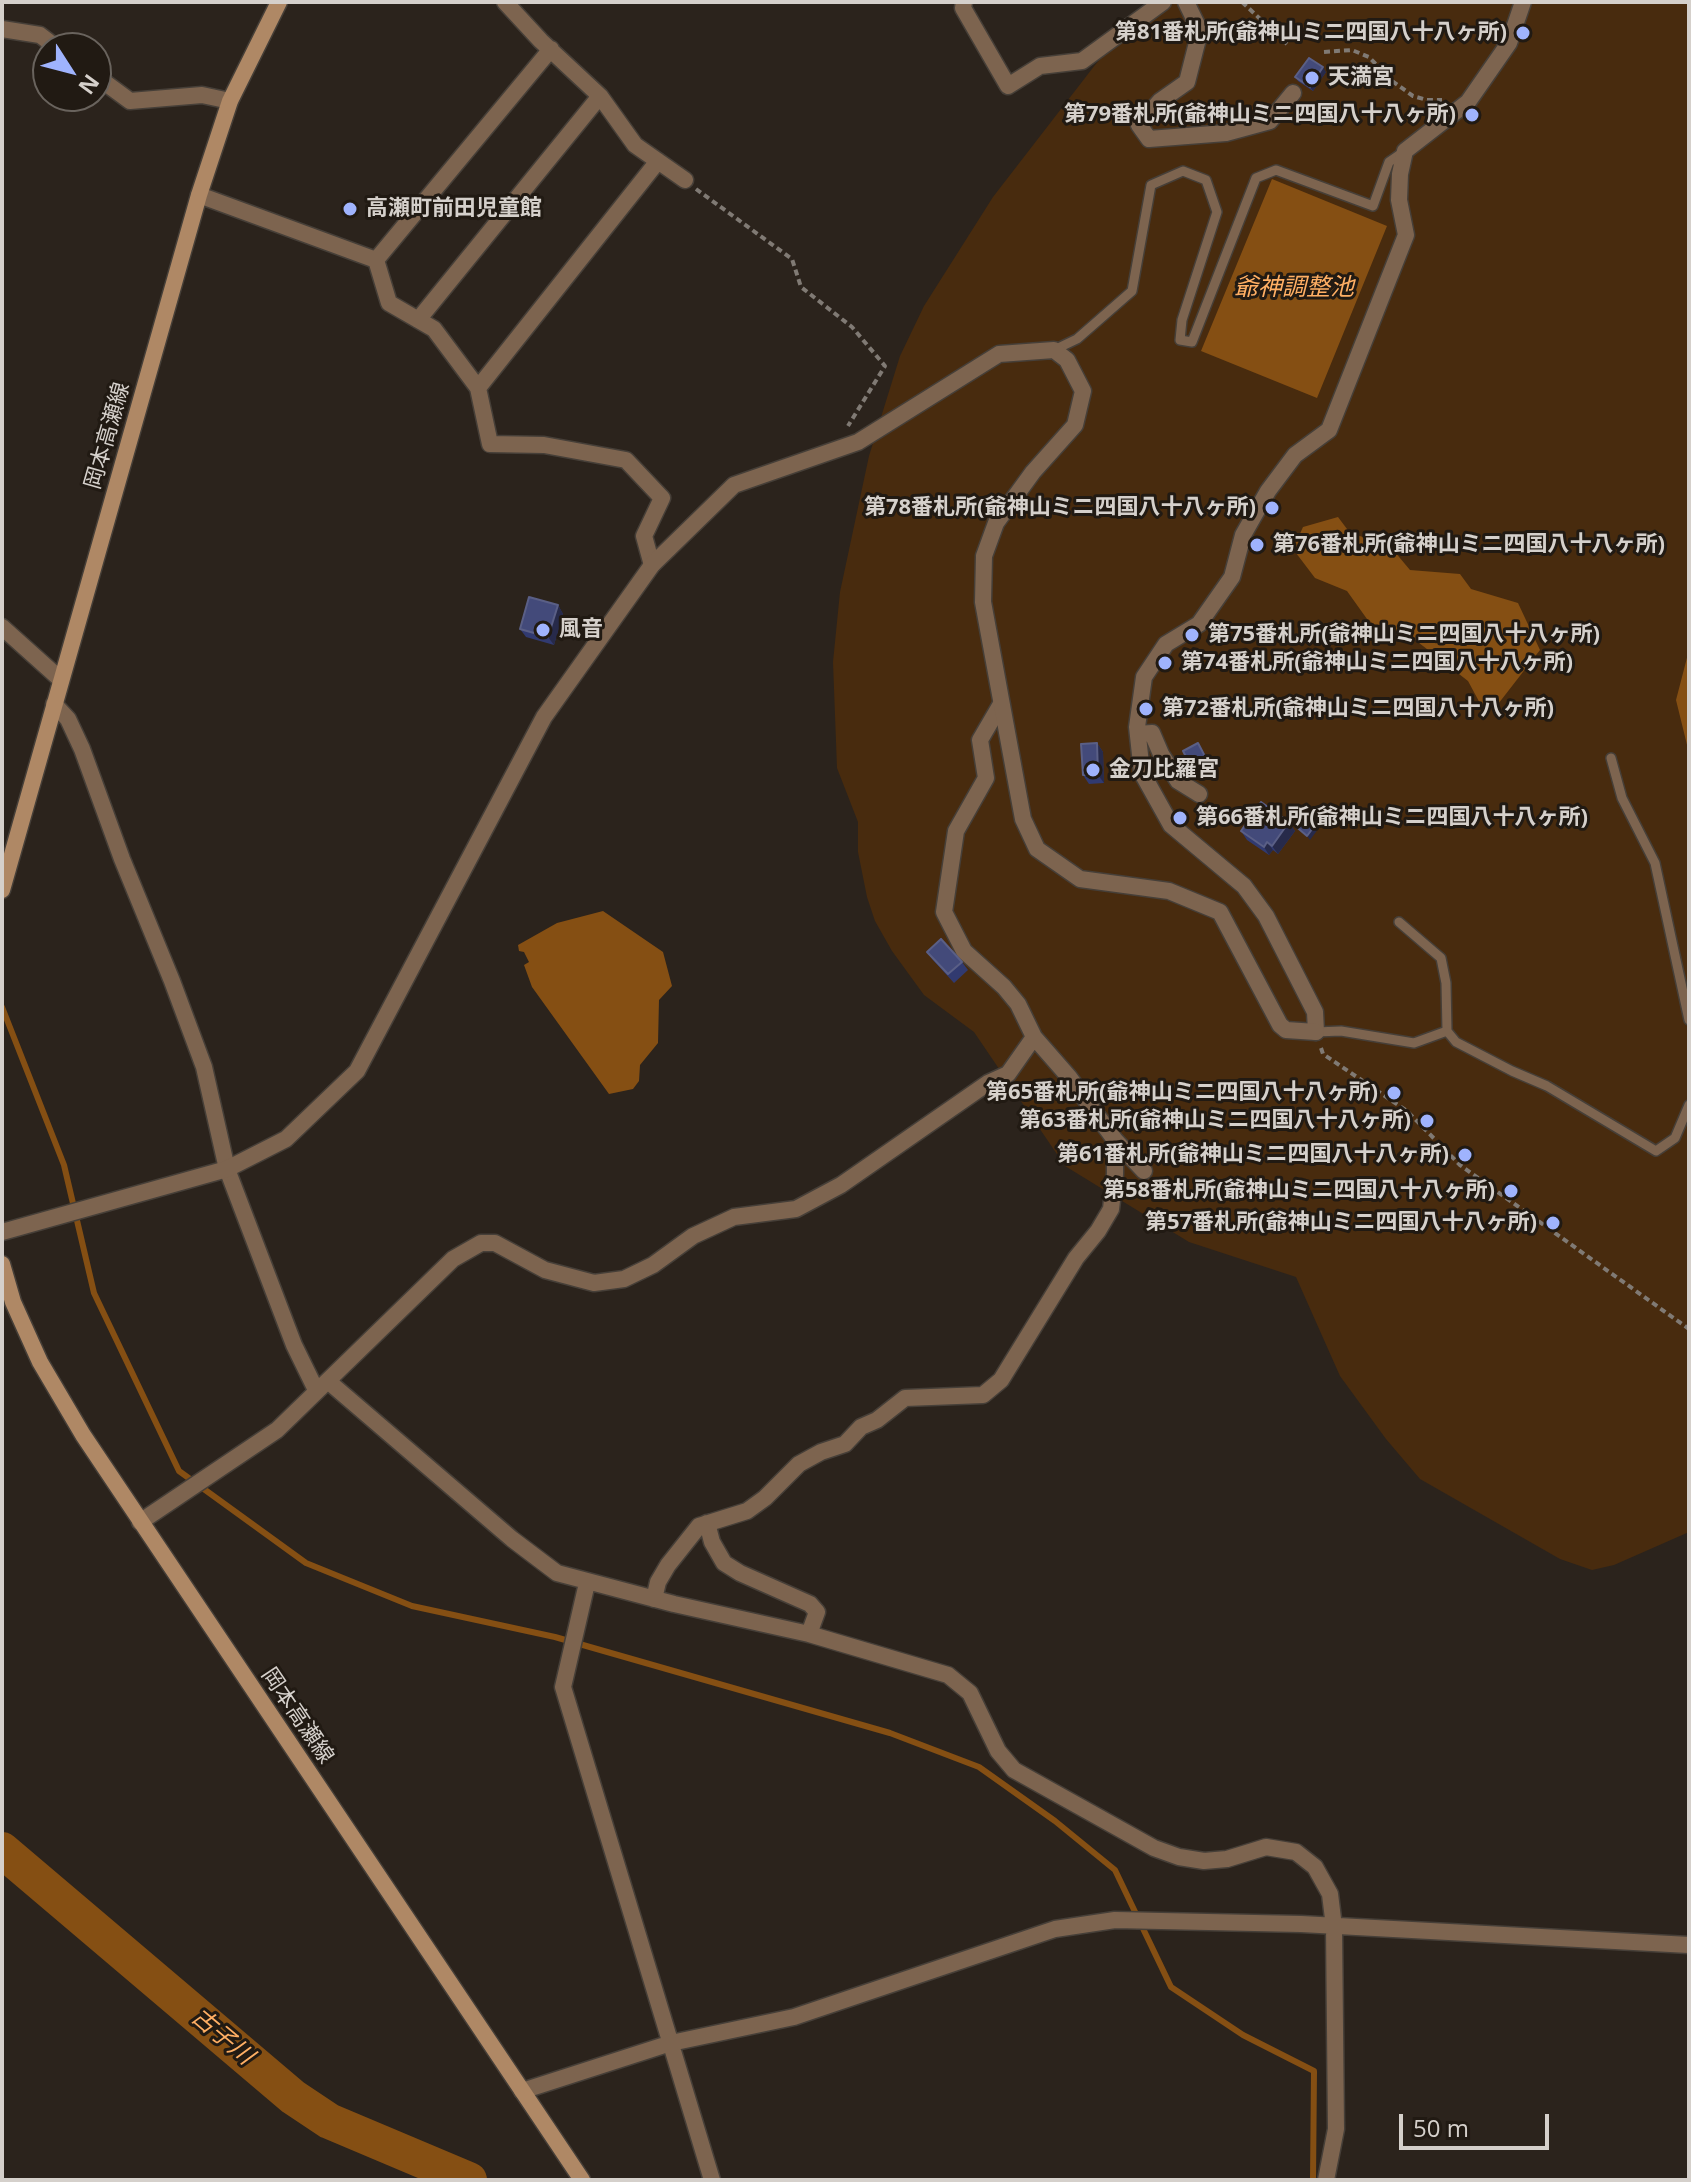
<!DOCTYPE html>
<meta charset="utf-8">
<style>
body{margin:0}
#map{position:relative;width:1691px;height:2182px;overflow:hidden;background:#2b231c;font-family:"Open Sans",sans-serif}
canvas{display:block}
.frame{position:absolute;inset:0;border:4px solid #d5d0cb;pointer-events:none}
.north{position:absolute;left:32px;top:32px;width:80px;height:80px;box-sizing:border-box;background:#211a13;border:2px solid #69635d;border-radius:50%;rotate:126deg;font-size:22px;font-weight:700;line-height:32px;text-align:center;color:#d5d0cb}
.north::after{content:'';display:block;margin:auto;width:28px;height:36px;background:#9fb3fd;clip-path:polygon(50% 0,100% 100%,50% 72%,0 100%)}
.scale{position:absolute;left:1399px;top:2114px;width:150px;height:36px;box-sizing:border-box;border:4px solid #d5d0cb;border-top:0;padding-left:10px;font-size:24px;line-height:28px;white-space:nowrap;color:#d5d0cb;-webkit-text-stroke:6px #211a13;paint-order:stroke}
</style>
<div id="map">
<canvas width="1691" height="2182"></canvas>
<div class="frame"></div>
<div class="north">N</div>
<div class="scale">50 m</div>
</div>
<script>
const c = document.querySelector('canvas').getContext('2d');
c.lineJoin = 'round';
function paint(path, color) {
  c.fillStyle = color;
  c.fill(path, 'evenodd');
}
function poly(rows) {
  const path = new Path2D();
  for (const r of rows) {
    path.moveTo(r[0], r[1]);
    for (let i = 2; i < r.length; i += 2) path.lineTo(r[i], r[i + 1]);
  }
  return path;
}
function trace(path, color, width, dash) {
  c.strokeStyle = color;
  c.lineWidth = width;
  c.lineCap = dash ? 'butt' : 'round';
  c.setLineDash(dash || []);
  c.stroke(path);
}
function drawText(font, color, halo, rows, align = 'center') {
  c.font = font + ' "Open Sans","Noto Sans JP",sans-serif';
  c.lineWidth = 6;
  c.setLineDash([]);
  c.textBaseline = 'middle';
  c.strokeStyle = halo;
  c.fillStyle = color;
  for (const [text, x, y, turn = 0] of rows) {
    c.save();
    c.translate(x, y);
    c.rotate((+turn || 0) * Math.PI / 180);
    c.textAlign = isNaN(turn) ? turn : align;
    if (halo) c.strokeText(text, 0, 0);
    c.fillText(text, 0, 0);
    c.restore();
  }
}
paint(poly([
 [1152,2,1689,2,1689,1532,1614,1565,1592,1570,1560,1559,1420,1479,1386,1439,1340,1376,1296,1277,1189,1242,1065,1166,974,1032,924,995,892,951,875,921,867,897,858,852,858,822,837,768,833,662,840,592,869,456,900,356,924,306,993,197,1095,65]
]), '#482b0e');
paint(poly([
 [1272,179,1387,226,1317,398,1201,351],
 [1338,517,1350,533,1389,545,1410,570,1460,574,1471,589,1518,603,1540,650,1495,708,1482,707,1468,681,1414,639,1396,641,1367,619,1347,591,1315,578,1293,549,1303,527],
 [1689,650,1689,753,1676,700],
 [603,911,663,952,672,986,659,1000,658,1043,640,1065,639,1081,633,1089,609,1094,532,987,524,965,529,962,524,952,519,951,518,945,557,923]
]), '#854f13');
trace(poly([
 [2,1007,64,1165,94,1293,179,1471,306,1563,412,1606,555,1637,890,1733,979,1767,1055,1821,1115,1870,1171,1987,1243,2035,1314,2071,1313,2180]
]), '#854f13', 6);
trace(poly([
 [2,1850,293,2097,329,2121,469,2180]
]), '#854f13', 36);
const service = poly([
 [1054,350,1077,339,1132,291,1151,185,1183,171,1206,180,1217,212,1182,320,1180,340,1192,342,1256,178,1276,170,1373,206,1389,162,1405,151],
 [1611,758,1622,798,1655,863,1689,1020],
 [1399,922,1441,958,1446,983,1447,1031],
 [1316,1032,1341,1031,1414,1043,1447,1031,1456,1042,1512,1071,1547,1086,1656,1151,1675,1138,1689,1105]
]);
const minor = poly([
 [505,2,541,41,600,96,635,145,685,180],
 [964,2,963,8,1008,86,1040,66,1082,61,1163,2],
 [1186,2,1200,31,1187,82,1160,101,1139,125,1149,139,1226,133,1270,121,1293,93],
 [2,29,40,35,57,48],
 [96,76,130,101,202,95,230,101],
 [199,195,376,260,389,303,434,329,478,388,490,444,544,445,626,460,662,498,644,536,652,565],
 [376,260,551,49],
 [418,320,600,96],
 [478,388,658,161],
 [2,627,60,679],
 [54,704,68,719,82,749,122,859,172,981,204,1067,227,1169,294,1345,316,1390],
 [1001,704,980,740,986,778,956,831,944,912,964,951,1004,987,1018,1004,1034,1037],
 [1138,734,1152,733,1161,754,1178,781,1199,794],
 [1316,1032,1315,1012,1266,916,1244,886,1171,825,1142,773,1137,727,1144,677,1166,644,1199,624,1232,577,1243,535,1268,491,1295,455,1329,430,1406,235,1399,200,1400,174,1405,151,1468,102,1509,43,1523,2],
 [329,1382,512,1539,557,1573,674,1604,809,1634,948,1675,970,1693,998,1751,1014,1770,1154,1848,1179,1857,1204,1861,1227,1859,1266,1847,1296,1852,1315,1867,1330,1894,1334,1927,1336,2129,1326,2180],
 [140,1522,277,1430,453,1259,481,1243,495,1243,545,1270,594,1283,624,1279,653,1265,693,1236,734,1217,796,1209,841,1185,988,1083,1008,1074,1034,1037,1069,1077,1115,1140,1144,1171],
 [707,1523,712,1542,724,1563,740,1573,810,1604,817,1612,809,1634],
 [587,1583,563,1687,712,2180],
 [654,1599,658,1582,668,1565,699,1526,747,1511,765,1498,799,1464,821,1452,845,1444,861,1427,877,1420,905,1398,983,1395,1001,1380,1076,1258,1098,1231,1111,1209,1115,1174,1115,1140],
 [522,2091,671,2043,794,2017,1055,1929,1115,1920,1301,1924,1689,1945]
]);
const tertiary = poly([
 [2,1232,227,1169,286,1139,357,1071,544,717,652,565,734,485,858,442,999,354,1054,350,1067,360,1083,391,1075,425,1033,472,996,523,984,556,983,602,1023,819,1037,849,1080,879,1169,891,1220,912,1280,1025,1286,1030,1316,1032]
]);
const secondary = poly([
 [2,890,199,195,230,101,279,2],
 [2,1264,13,1302,40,1362,83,1435,582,2180]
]);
trace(service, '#463f38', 12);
trace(minor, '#463f38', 19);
trace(tertiary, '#463f38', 19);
trace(secondary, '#463f38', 19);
trace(poly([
 [1242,2,1287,44],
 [1324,52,1352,50,1369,57,1392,81,1413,96,1427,100,1442,100],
 [696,189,792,259,801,287,852,327,885,366,848,426],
 [1321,1048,1323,1054,1407,1111,1460,1165,1689,1329]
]), '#807a74', 4, [6, 4]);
trace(service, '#7d644f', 9);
trace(minor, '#7d644f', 16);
trace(tertiary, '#7d644f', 16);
trace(secondary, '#af8865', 16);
paint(poly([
 [1326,72,1313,91,1298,81,1295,77],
 [558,605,563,614,554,645,526,637,520,629],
 [1097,743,1103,752,1104,783,1089,784,1083,775],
 [1198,743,1212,768,1197,776,1194,772],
 [1289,822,1295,831,1278,854,1273,850,1269,855,1247,840,1241,831],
 [927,952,962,962,968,970,954,983,933,960]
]), '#313a70');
paint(poly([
 [1323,67,1326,72,1313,91,1310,87],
 [558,605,563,614,554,645,548,637],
 [1097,743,1103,752,1104,783,1098,775],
 [1321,817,1324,821,1310,840,1307,836],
 [1289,822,1295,831,1278,854,1272,846],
 [1267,842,1273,850,1269,855,1264,847]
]), '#272a4a');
const building = poly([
 [1309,58,1323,67,1310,87,1295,77,1309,58],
 [529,597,558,605,548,637,520,629,529,597],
 [1097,743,1098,775,1083,775,1081,744,1097,743],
 [1198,743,1209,764,1194,772,1183,751,1198,743],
 [1261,802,1289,822,1272,846,1267,842,1264,847,1241,831,1261,802],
 [1306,806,1321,817,1307,836,1293,824,1306,806],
 [941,939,962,962,948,974,927,952,941,939]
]);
paint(building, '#434a7a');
trace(building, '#5a5f86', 2);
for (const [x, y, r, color] of [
 [1523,33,8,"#9fb3fd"],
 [1312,78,8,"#9fb3fd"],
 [1472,115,8,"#9fb3fd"],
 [350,209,8,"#9fb3fd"],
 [1272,508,8,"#9fb3fd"],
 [1257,545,8,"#9fb3fd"],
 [543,630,8,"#9fb3fd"],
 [1192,635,8,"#9fb3fd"],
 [1165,663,8,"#9fb3fd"],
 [1146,709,8,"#9fb3fd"],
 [1093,770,8,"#9fb3fd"],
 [1180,818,8,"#9fb3fd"],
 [1394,1093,8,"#9fb3fd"],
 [1427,1121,8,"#9fb3fd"],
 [1465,1155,8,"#9fb3fd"],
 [1511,1191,8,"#9fb3fd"],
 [1553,1223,8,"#9fb3fd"]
]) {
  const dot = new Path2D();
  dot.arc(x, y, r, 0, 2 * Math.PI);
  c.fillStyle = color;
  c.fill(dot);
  trace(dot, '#211a13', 3);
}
drawText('bold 22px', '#d5d0cb', '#211a13', [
 ["第81番札所(爺神山ミニ四国八十八ヶ所)",1507,33,"right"],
 ["天満宮",1328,78],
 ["第79番札所(爺神山ミニ四国八十八ヶ所)",1456,115,"right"],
 ["高瀬町前田児童館",366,209],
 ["第78番札所(爺神山ミニ四国八十八ヶ所)",1256,508,"right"],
 ["第76番札所(爺神山ミニ四国八十八ヶ所)",1273,545],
 ["風音",559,630],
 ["第75番札所(爺神山ミニ四国八十八ヶ所)",1208,635],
 ["第74番札所(爺神山ミニ四国八十八ヶ所)",1181,663],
 ["第72番札所(爺神山ミニ四国八十八ヶ所)",1162,709],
 ["金刀比羅宮",1109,770],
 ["第66番札所(爺神山ミニ四国八十八ヶ所)",1196,818],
 ["第65番札所(爺神山ミニ四国八十八ヶ所)",1378,1093,"right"],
 ["第63番札所(爺神山ミニ四国八十八ヶ所)",1411,1121,"right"],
 ["第61番札所(爺神山ミニ四国八十八ヶ所)",1449,1155,"right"],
 ["第58番札所(爺神山ミニ四国八十八ヶ所)",1495,1191,"right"],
 ["第57番札所(爺神山ミニ四国八十八ヶ所)",1537,1223,"right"]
], 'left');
drawText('22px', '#d5d0cb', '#211a13', [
 ["岡本高瀬線",108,436,-74],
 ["岡本高瀬線",297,1716,56]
]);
drawText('italic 24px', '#ffaf64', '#211a13', [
 ["爺神調整池",1294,288],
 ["古子川",222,2037,40]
]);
</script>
